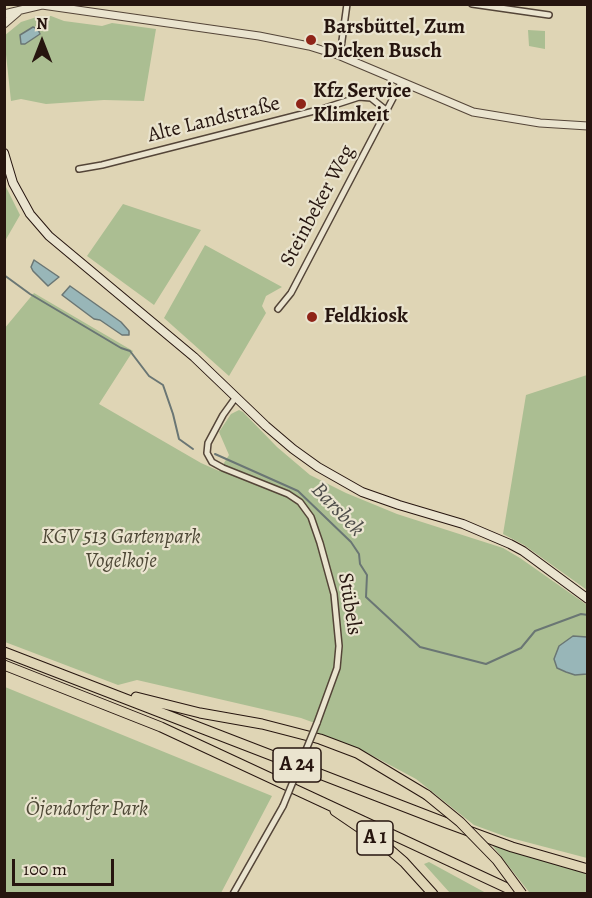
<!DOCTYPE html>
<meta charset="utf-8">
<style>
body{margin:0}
#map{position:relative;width:592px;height:898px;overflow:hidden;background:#dfd5b5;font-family:Alegreya,serif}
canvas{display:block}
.frame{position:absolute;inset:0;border:6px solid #26150f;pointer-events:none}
.north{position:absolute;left:12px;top:12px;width:60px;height:60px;-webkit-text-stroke:4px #eae4cf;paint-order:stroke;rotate:0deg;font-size:16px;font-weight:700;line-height:24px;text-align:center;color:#26150f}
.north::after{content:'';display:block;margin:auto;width:21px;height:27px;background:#26150f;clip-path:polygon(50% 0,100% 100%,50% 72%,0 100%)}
.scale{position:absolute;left:12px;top:859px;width:102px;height:27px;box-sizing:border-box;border:3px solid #26150f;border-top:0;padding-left:8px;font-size:18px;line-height:21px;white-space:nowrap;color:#26150f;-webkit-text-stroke:4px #eae4cf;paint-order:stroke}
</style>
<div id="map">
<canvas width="592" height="898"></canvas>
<div class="frame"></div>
<div class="north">N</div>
<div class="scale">100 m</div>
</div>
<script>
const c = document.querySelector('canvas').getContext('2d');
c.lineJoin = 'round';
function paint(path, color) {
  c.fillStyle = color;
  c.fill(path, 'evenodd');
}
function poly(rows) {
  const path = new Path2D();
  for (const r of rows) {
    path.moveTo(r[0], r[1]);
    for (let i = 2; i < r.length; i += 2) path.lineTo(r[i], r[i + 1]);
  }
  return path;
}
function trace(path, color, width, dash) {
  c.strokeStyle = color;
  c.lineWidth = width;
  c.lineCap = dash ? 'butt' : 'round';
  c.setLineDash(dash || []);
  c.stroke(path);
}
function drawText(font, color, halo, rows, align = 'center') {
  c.font = font + ' Alegreya,serif';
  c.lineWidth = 4.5;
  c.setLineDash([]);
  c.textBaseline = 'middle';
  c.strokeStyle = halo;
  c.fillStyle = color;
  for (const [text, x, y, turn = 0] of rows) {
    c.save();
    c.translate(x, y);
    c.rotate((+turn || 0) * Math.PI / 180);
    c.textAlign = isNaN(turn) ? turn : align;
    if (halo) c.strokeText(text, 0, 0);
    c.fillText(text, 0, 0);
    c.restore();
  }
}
paint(poly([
 [40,16,51,16,64,21,102,26,112,23,156,29,144,101,104,100,46,104,21,99,11,101,4,36,21,22],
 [528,30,545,31,545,49,529,46],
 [4,183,20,215,5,241,4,241],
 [123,204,201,230,154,305,87,256],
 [205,245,282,287,266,296,262,306,266,313,229,376,164,318],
 [34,293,133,351,99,404,201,463,219,471,229,455,219,432,231,414,239,410,243,412,277,447,310,475,346,493,397,514,503,548,520,558,587,605,587,637,579,636,583,675,587,674,587,858,507,837,474,825,416,779,360,749,316,733,320,725,301,718,137,680,118,685,5,642,4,329],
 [587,375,588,375,587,590,524,545,503,534,526,395],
 [5,687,272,796,221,893,5,893],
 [492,845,587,874,587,893,529,892],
 [429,862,486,893,450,893,424,864]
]), '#abbe92');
const water = poly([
 [33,27,38,29,40,34,25,44,21,44,20,35,33,27],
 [34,260,59,277,48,286,33,271,31,267,34,260],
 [70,286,121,322,129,331,129,335,122,335,100,320,94,319,62,295,70,286],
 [573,636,587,637,587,674,575,675,566,672,557,668,554,659,559,646,573,636]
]);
paint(water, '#98b6b8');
trace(water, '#6a7674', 1.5);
trace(poly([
 [4,275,30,294,121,348,130,351,149,376,163,385,173,414,179,439,193,449],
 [215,454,298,491,351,542,359,554,360,564,367,575,366,597,420,647,486,664,521,648,535,631,581,614,588,615]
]), '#6a7674', 2);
const minor = poly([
 [472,4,549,15],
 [338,55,341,48,347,4],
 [79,169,102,165,322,109,359,97,371,98,387,111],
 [278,309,291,293,401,83],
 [236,397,223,415,208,443,207,453,212,462,223,468,288,494,300,502,311,517,320,543,334,594,339,646,337,668,317,723],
 [233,894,283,806]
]);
const tertiary = poly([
 [4,14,42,5,259,36,309,46,338,55,473,112,540,123,588,126],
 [4,24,18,12]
]);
const secondary = poly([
 [4,153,13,183,30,214,49,236,194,357,266,426,293,449,318,467,362,492,399,505,463,524,510,544,523,551,588,599]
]);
const motorway = poly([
 [4,652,444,822,512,847,588,869],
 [4,665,161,727,520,894],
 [136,697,200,713,262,724,320,739,357,753,427,795],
 [335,811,382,843,404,862,433,894]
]);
trace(minor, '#544538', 8);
trace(tertiary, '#544538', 9);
trace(secondary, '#26150f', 10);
trace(motorway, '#26150f', 11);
trace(minor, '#eae4cf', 5);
trace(tertiary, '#eae4cf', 7);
trace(secondary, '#eae4cf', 8);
trace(motorway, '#dfd5b5', 9);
const minorBridge = poly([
 [283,806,317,723]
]);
const motorwayBridge = poly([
 [427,795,460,822,497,860,522,894]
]);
trace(minorBridge, '#544538', 8, []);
trace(motorwayBridge, '#26150f', 11, []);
trace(minorBridge, '#eae4cf', 5);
trace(motorwayBridge, '#dfd5b5', 9);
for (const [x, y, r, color] of [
 [311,40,6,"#8f2418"],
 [301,104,6,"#8f2418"],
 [312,317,6,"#8f2418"]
]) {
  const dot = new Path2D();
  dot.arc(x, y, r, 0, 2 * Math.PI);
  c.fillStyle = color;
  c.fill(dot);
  trace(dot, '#eae4cf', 2);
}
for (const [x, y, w] of [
 [297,765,48],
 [375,838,36]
]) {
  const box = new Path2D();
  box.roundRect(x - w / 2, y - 17, w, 34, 4.5);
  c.fillStyle = '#eae4cf';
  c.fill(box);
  trace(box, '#26150f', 1.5);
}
drawText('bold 20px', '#26150f', null, [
 ["A 24",297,765],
 ["A 1",375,838]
]);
drawText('bold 21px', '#26150f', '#eae4cf', [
 ["Barsbüttel, Zum",323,28],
 ["Dicken Busch",323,52],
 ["Kfz Service",313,92],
 ["Klimkeit",313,116],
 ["Feldkiosk",324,317]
], 'left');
drawText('21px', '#26150f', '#eae4cf', [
 ["Alte Landstraße",214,120,-14],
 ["Steinbeker Weg",318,206,-62],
 ["Stübels",349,604,81]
]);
drawText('italic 21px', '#4e4836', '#eae4cf', [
 ["KGV 513 Gartenpark",121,538],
 ["Vogelkoje",121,562],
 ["Öjendorfer Park",87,810]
]);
drawText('italic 22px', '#4e4d4a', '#eae4cf', [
 ["Barsbek",337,510,46]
]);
</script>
